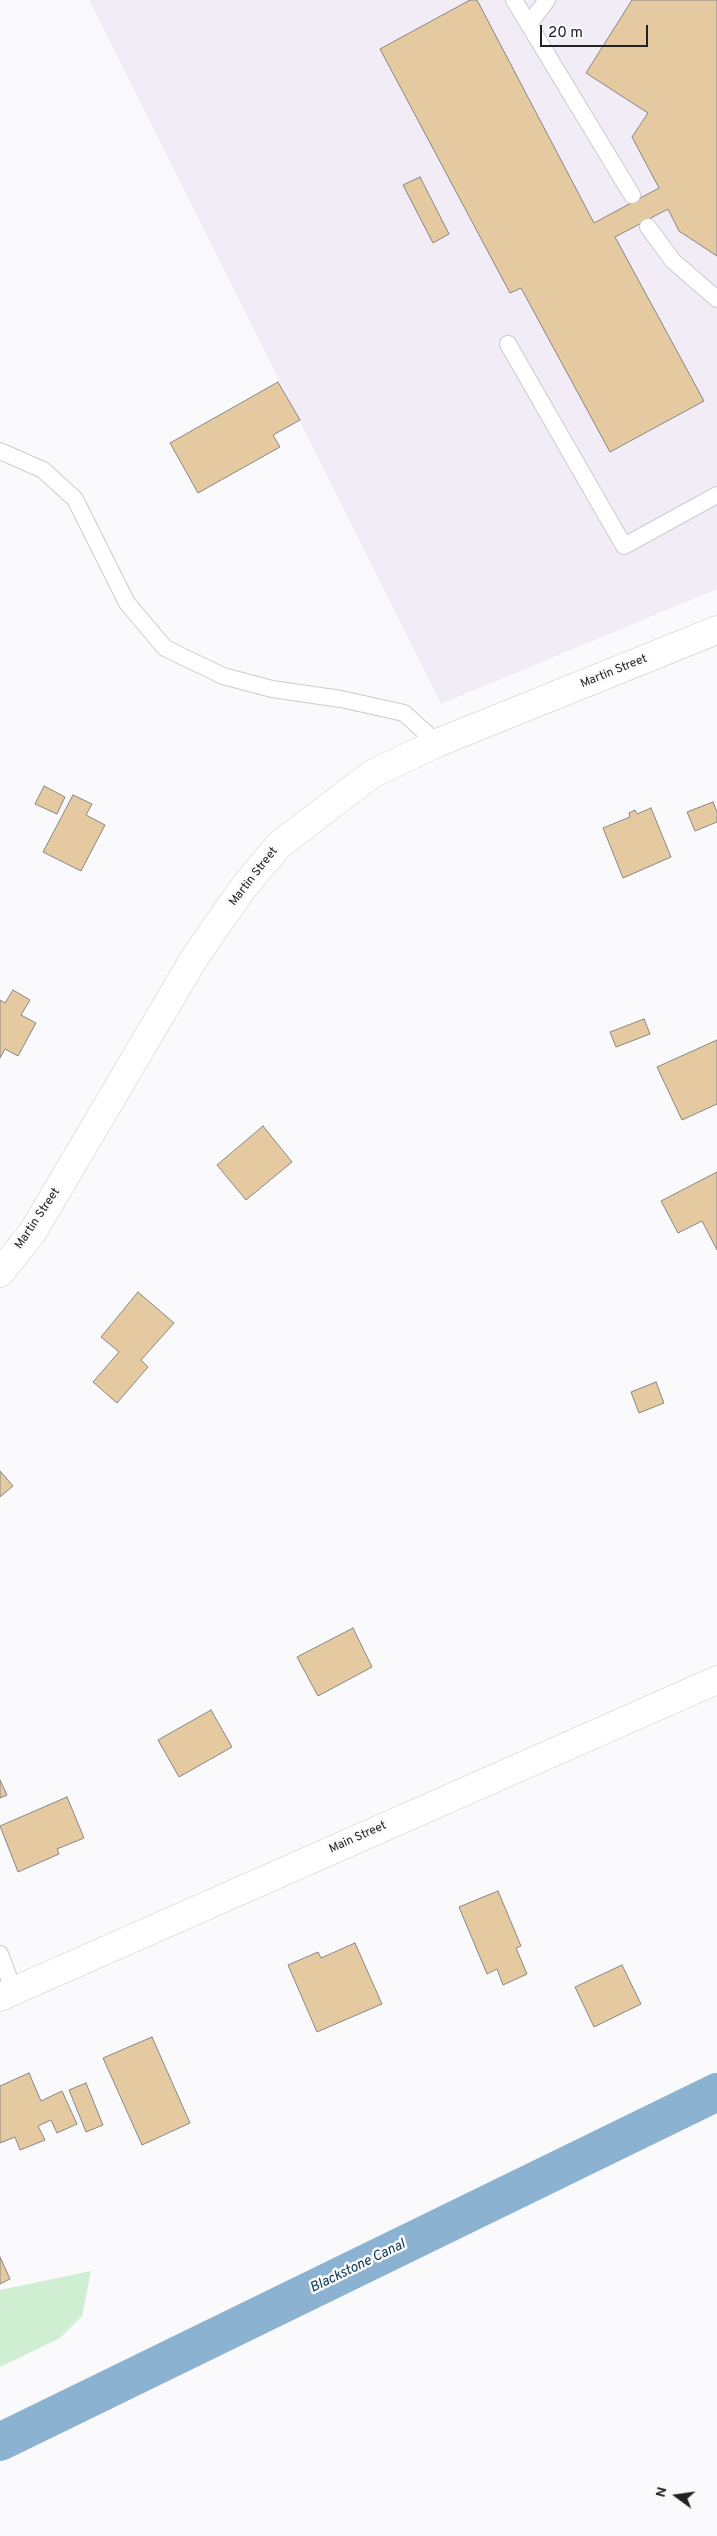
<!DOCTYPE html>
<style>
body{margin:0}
#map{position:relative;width:717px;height:2536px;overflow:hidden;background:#faf9fc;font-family:Overpass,sans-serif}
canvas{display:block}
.north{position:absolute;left:652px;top:2471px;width:50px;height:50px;-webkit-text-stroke:4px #faf9fc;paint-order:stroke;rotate:284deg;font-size:14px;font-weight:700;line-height:20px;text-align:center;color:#222223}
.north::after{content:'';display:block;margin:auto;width:18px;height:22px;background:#222223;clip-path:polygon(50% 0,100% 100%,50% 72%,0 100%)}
.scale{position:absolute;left:540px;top:25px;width:108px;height:22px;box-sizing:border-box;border:2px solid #222223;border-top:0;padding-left:6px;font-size:15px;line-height:18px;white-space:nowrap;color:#222223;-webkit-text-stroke:4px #faf9fc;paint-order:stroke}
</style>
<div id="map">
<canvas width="717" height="2536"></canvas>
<div class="north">N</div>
<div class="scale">20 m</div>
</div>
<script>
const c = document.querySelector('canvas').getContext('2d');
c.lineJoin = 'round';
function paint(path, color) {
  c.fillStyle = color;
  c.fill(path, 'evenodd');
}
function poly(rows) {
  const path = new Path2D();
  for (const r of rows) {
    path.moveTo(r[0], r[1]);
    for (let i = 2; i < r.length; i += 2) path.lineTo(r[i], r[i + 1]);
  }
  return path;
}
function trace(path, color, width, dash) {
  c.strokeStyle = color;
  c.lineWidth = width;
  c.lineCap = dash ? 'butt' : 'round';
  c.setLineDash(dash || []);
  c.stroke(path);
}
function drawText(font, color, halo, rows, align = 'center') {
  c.font = font + ' Overpass,sans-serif';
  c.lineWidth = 5;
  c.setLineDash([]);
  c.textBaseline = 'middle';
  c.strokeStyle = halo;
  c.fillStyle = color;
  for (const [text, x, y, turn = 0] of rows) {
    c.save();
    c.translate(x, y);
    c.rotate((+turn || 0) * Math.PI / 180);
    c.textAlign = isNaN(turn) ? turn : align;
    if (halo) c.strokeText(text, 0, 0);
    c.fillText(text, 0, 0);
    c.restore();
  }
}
paint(poly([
 [89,0,717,0,717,589,441,704]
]), '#f1ecf6');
paint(poly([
 [91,2271,82,2316,60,2338,0,2367,0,2290]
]), '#d0eed1');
trace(poly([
 [0,2442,717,2092]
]), '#8bb2d0', 38);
const building = poly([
 [470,0,477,0,594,223,659,188,632,137,648,113,586,73,632,0,717,0,717,256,679,231,668,209,615,237,704,401,610,452,521,288,510,293,380,49,470,0],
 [420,177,449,234,433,243,403,185,420,177],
 [278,382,300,420,273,435,280,447,198,493,170,443,278,382],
 [44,786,65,797,57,814,35,804,44,786],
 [73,795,92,804,86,815,105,825,81,871,43,852,73,795],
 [713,802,717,812,717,822,695,831,687,812,713,802],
 [651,808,671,857,623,878,603,828,630,817,629,813,635,810,637,814,651,808],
 [13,990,30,1000,21,1015,36,1023,18,1056,5,1049,0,1058,0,1000,5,1003,13,990],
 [644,1019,650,1034,616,1047,610,1032,644,1019],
 [717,1040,717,1104,682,1120,657,1067,717,1040],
 [263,1126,292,1162,246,1200,217,1165,263,1126],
 [717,1172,717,1250,702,1221,678,1233,661,1201,717,1172],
 [138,1292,174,1323,141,1360,148,1367,117,1403,93,1382,119,1352,101,1337,138,1292],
 [656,1382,664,1403,639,1413,631,1392,656,1382],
 [0,1471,13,1486,0,1497,0,1471],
 [353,1628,372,1667,318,1696,297,1657,353,1628],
 [211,1710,232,1747,179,1777,158,1740,211,1710],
 [0,1780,7,1795,0,1798,0,1780],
 [67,1797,84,1838,57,1849,59,1854,18,1872,0,1826,67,1797],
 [498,1891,521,1946,516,1948,527,1974,503,1985,497,1969,487,1974,459,1907,498,1891],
 [355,1943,382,2004,317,2032,288,1965,318,1952,321,1958,355,1943],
 [622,1965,641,2004,594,2027,575,1987,622,1965],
 [152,2037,190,2123,142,2145,103,2058,152,2037],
 [29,2073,41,2101,62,2091,77,2124,57,2133,51,2120,38,2126,45,2140,20,2150,15,2137,0,2143,0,2086,29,2073],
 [86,2083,103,2125,86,2132,69,2090,86,2083],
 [0,2257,10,2279,0,2284,0,2257]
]);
paint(building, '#e4c9a1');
trace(building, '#898784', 1);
const lane = poly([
 [514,0,632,195],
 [529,24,547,0],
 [648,227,673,261,717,299],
 [508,344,624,546,717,495],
 [0,451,43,470,75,499,127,603,165,648,223,676,272,689,341,699,404,713,437,743],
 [0,1954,14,1991]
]);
const street = poly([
 [0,1273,32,1233,195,957,243,888,279,845,372,774,437,743,717,630]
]);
const secondary = poly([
 [0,1997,717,1680]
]);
trace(lane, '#cccbce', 18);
trace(street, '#cccbce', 29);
trace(secondary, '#cccbce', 29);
trace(lane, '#fff', 16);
trace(street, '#fff', 28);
trace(secondary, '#fff', 28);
drawText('12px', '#222223', '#faf9fc', [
 ["Martin Street",614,672,-22],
 ["Martin Street",254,877,-52],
 ["Martin Street",38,1219,-56],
 ["Main Street",358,1838,-24]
]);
drawText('italic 14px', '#003250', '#faf9fc', [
 ["Blackstone Canal",358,2267,-26]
]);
</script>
